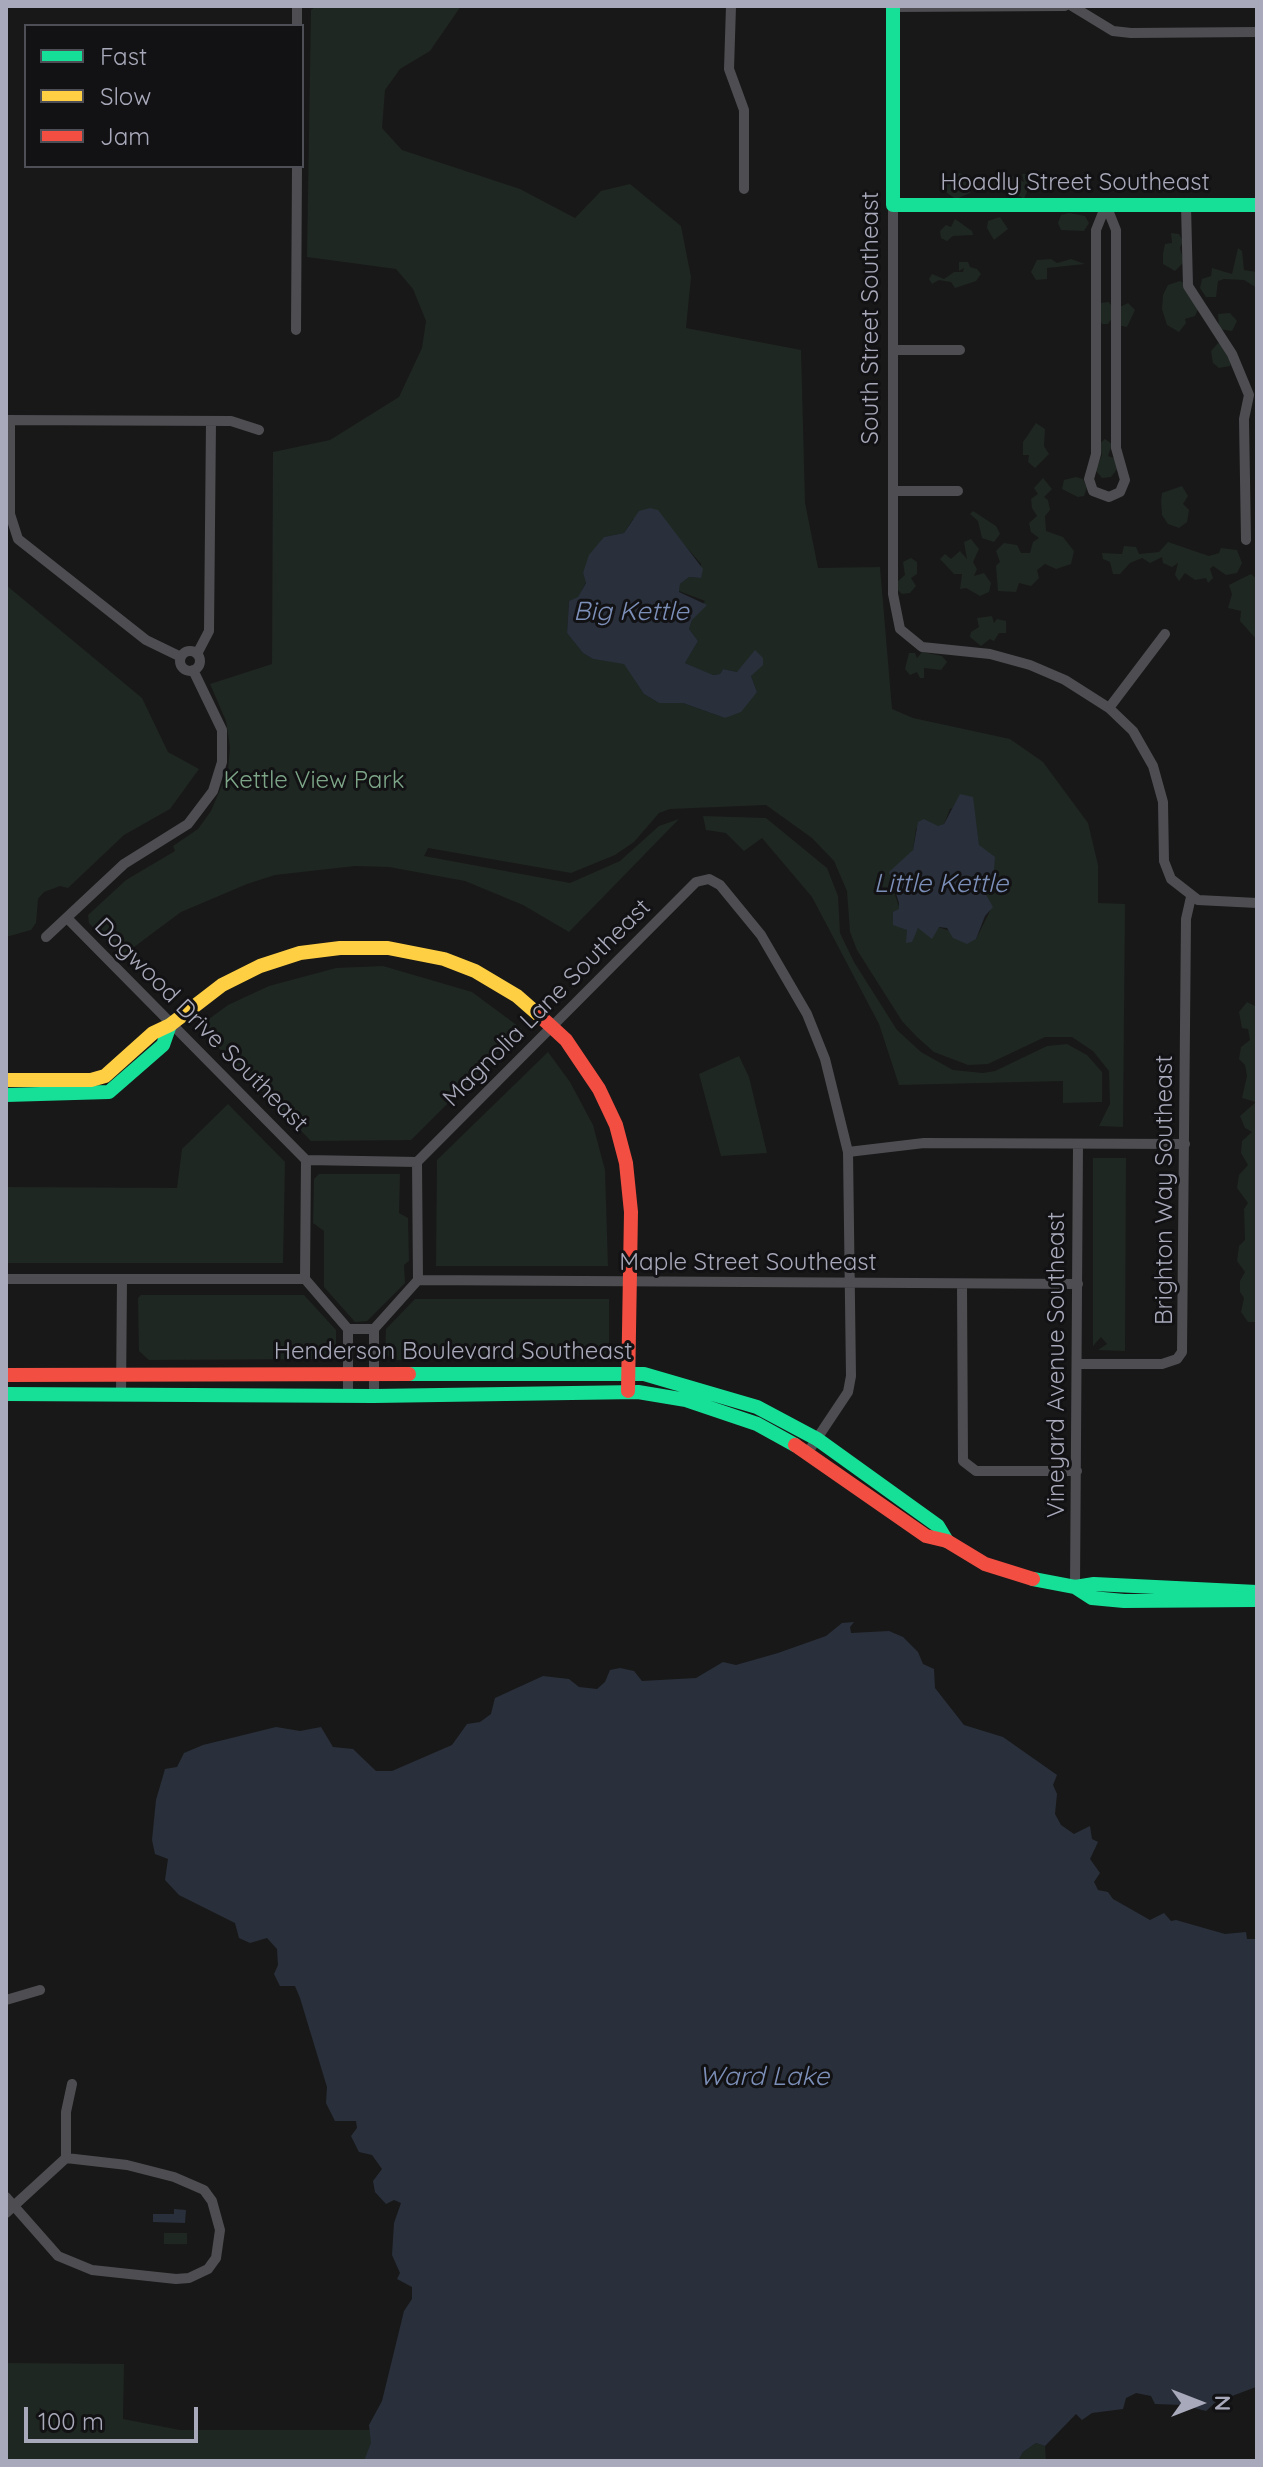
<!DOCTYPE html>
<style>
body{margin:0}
#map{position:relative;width:1263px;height:2467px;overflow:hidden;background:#181818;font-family:Quicksand,sans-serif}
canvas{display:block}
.frame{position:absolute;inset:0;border:8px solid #a8a9ba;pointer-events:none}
.legend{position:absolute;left:24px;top:24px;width:280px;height:144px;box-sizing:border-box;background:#121214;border:2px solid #4e4e56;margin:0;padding:10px 14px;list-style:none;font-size:24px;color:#a8a9ba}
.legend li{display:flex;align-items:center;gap:16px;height:40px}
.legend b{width:40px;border:2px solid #4e4e56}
.north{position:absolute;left:1159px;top:2363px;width:80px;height:80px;-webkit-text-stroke:6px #121214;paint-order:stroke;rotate:90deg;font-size:22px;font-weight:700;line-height:32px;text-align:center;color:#a8a9ba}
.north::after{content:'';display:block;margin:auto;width:28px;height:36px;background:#a8a9ba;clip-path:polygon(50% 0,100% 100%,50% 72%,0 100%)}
.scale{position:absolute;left:24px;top:2407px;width:174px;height:36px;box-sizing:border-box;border:4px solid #a8a9ba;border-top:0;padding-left:10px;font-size:24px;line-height:28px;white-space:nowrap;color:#a8a9ba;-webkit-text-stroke:6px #121214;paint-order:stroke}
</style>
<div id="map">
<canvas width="1263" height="2467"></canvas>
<div class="frame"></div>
<ul class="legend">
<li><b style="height:10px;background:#16e098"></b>Fast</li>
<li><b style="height:10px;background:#ffcf43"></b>Slow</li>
<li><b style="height:10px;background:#f24e42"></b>Jam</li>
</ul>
<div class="north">N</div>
<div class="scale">100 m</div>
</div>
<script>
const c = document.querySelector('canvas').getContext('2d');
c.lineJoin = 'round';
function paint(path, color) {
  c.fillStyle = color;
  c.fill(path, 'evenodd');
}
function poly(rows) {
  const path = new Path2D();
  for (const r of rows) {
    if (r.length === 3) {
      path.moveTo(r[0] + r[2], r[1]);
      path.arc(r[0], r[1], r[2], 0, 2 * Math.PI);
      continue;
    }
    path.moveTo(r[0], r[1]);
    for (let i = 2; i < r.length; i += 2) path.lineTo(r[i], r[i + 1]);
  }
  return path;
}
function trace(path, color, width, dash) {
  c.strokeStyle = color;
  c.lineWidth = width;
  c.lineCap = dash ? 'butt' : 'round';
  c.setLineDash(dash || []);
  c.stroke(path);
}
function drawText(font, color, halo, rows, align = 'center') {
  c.font = font + ' Quicksand,sans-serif';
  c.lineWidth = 6;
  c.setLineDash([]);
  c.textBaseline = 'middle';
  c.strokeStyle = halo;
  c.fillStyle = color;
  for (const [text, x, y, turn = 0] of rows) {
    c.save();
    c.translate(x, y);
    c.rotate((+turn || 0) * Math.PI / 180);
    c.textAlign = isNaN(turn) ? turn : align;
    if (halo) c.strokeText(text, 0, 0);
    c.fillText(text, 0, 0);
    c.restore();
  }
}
paint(poly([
 [316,6,461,6,430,51,400,69,385,90,382,128,402,150,520,189,575,218,601,191,630,184,681,226,691,277,686,328,801,350,805,503,818,568,880,567,892,709,913,718,1010,739,1043,762,1088,823,1098,865,1098,903,1125,904,1123,1127,1099,1126,1110,1104,1109,1071,1093,1051,1072,1037,1045,1037,988,1064,968,1065,934,1052,917,1037,902,1021,857,950,850,932,847,891,834,861,812,838,766,805,670,809,659,813,634,842,615,855,571,873,428,848,424,856,570,883,620,861,659,826,679,819,569,932,523,905,465,881,389,867,355,866,275,875,247,884,181,912,122,956,89,923,88,915,126,880,175,851,173,846,198,829,211,811,228,771,230,747,226,721,210,684,272,664,273,452,330,440,399,397,422,348,426,321,413,289,396,269,307,257,311,10],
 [633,519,674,533,701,564,701,578,689,577,680,584,679,591,705,601,692,620,689,629,698,641,685,663,712,675,720,674,723,669,737,672,745,666,758,668,751,676,757,692,725,718,683,703,659,703,644,694,624,663,593,659,583,653,567,633,569,601,578,598,586,582,583,573,604,537,624,533],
 [956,807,975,818,979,845,994,862,984,891,990,911,976,939,938,927,925,931,918,928,914,933,907,930,891,883,913,850,916,829,924,819,938,827,944,824,950,809],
 [959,173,970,176,970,193,956,199,947,193,946,182],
 [1007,173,1024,182,1022,174,1028,174,1034,185,1041,188,1035,193,1028,189,1024,199,1010,190,999,191,994,184,995,175],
 [1069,213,1085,216,1089,223,1084,231,1061,230,1058,223,1061,215],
 [1000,217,1008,229,994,240,987,228,988,221],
 [955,219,972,231,973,235,953,236,947,241,941,238,940,231,946,225,951,227],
 [1171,233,1179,234,1183,241,1180,248,1184,262,1175,271,1163,264,1163,254,1165,244,1172,243],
 [1238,248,1242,251,1244,270,1257,272,1257,288,1244,280,1224,279,1218,281,1216,297,1206,297,1200,288,1202,279,1211,276,1212,268,1232,274],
 [1051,259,1057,263,1071,259,1085,264,1047,268,1047,279,1036,280,1031,272,1037,260],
 [959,262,968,262,970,267,977,269,981,274,976,281,955,288,951,282,939,280,932,284,929,279,932,274,944,279,954,272,963,272,964,268,959,271],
 [1180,281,1195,289,1201,302,1195,316,1185,319,1186,323,1179,332,1167,325,1162,309,1163,295,1168,285],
 [1109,302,1114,310,1128,303,1135,310,1127,327,1117,325,1114,315,1108,324,1102,324,1097,314,1099,303],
 [1230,313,1237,321,1232,331,1219,329,1218,314],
 [1218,343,1229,346,1233,352,1230,366,1219,368,1213,363,1211,351],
 [1036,423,1045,429,1044,446,1049,454,1035,468,1028,462,1029,455,1023,455,1023,442],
 [1105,439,1112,444,1108,456,1114,458,1118,468,1111,477,1102,478,1095,470,1102,455,1098,445],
 [1076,477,1083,479,1087,487,1084,496,1078,497,1062,489,1064,480],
 [1043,478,1052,489,1044,497,1048,500,1050,510,1045,516,1046,531,1063,537,1074,551,1071,564,1056,569,1045,564,1037,570,1039,578,1031,586,1019,583,1016,592,998,591,996,566,1000,562,996,551,1004,543,1017,545,1021,553,1030,553,1033,542,1039,538,1031,532,1029,523,1037,516,1032,508,1031,499,1038,494,1034,488],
 [1182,486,1188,496,1183,504,1189,510,1187,522,1179,528,1168,524,1162,515,1161,501,1162,493],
 [973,511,996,526,1000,534,994,542,982,538,978,521,970,514],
 [971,539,979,549,973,562,977,569,974,576,984,573,991,583,989,592,980,596,966,588,960,589,962,574,954,574,940,559,945,554,951,559,960,551,967,559,964,542],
 [1168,542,1209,556,1219,553,1221,548,1237,550,1242,563,1237,573,1226,575,1213,566,1210,569,1213,578,1208,583,1206,578,1195,580,1185,573,1179,581,1175,575,1178,563,1172,567,1163,563,1162,557,1150,563,1142,558,1130,563,1120,574,1113,574,1110,562,1103,559,1102,553,1122,554,1124,546,1136,547,1139,554,1159,552],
 [911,558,917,562,917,574,911,578,916,586,910,593,902,594,898,590,898,581,905,575,903,562],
 [1251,574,1257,579,1257,640,1240,621,1241,611,1228,608,1232,594,1229,585],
 [6,585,142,698,168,752,199,769,170,809,124,835,68,888,60,886,44,892,38,899,36,923,31,930,6,937],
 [992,616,994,623,997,619,1006,621,1006,633,999,633,994,641,990,639,981,646,970,637,971,632,979,627,977,618],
 [922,652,942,656,947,662,941,670,924,668,924,678,920,678,917,672,910,675,905,669,909,653,915,653,917,658],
 [703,816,766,818,827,868,838,896,840,933,854,962,897,1030,921,1052,953,1070,983,1073,995,1071,1047,1046,1067,1044,1087,1055,1102,1072,1102,1102,1063,1103,1063,1081,899,1085,879,1024,812,897,762,838,744,851,726,833,706,830],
 [383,966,472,992,522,1029,411,1140,311,1141,198,1027,228,1005,269,986,336,968],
 [1247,1002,1257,1007,1257,1322,1248,1322,1241,1312,1244,1298,1240,1292,1240,1281,1245,1272,1237,1261,1239,1246,1245,1240,1244,1209,1248,1203,1237,1188,1239,1175,1248,1165,1241,1153,1242,1141,1252,1132,1245,1128,1240,1116,1256,1102,1242,1098,1247,1076,1245,1065,1239,1059,1241,1047,1250,1040,1248,1029,1242,1028,1239,1012],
 [548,1052,570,1082,593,1125,605,1170,608,1266,436,1266,437,1160],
 [739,1056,749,1077,767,1153,721,1156,699,1074],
 [228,1104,285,1162,283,1263,6,1263,6,1187,177,1188,182,1149],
 [1093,1158,1126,1158,1125,1351,1098,1350,1107,1344,1101,1337,1093,1346],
 [319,1174,400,1174,399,1213,408,1218,409,1261,404,1265,405,1283,367,1321,355,1322,324,1287,324,1231,313,1223,314,1179],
 [141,1295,304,1295,336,1330,336,1348,329,1359,149,1360,139,1351,138,1298],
 [415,1299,609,1299,609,1350,604,1356,392,1360,385,1353,386,1329],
 [164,2233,187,2233,187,2244,164,2244],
 [6,2363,124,2364,123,2419,180,2430,382,2430,370,2461,6,2461],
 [1036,2443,1045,2446,1046,2461,1018,2461,1023,2452]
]), '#1f2722');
paint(poly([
 [650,508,658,510,703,569,701,578,689,577,680,584,679,592,707,605,692,620,689,629,698,641,685,663,713,675,720,674,723,669,737,672,755,650,763,658,763,665,751,676,757,692,741,712,725,718,683,703,659,703,644,694,624,664,593,659,583,653,567,633,569,601,578,597,586,583,583,573,589,555,604,537,624,533,639,511],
 [960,794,973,797,979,845,995,857,993,879,984,891,993,907,985,916,976,939,967,944,953,938,947,928,939,927,932,939,918,928,912,942,906,943,907,930,893,925,893,912,899,909,899,903,889,872,913,850,918,822,924,819,938,826,944,824],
 [854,1622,850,1627,851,1633,889,1631,903,1637,918,1652,923,1664,934,1669,935,1688,964,1725,1003,1737,1057,1775,1053,1785,1057,1794,1055,1814,1061,1825,1074,1834,1090,1826,1092,1839,1098,1842,1090,1859,1100,1873,1094,1882,1098,1890,1108,1892,1113,1899,1150,1920,1164,1913,1171,1921,1176,1920,1225,1934,1246,1932,1247,1939,1257,1939,1256,2387,1216,2402,1206,2411,1183,2405,1155,2404,1151,2396,1136,2393,1126,2398,1123,2409,1092,2413,1082,2420,1076,2414,1045,2446,1036,2443,1023,2452,1018,2461,364,2461,371,2443,369,2425,382,2401,404,2311,412,2299,412,2287,397,2279,400,2273,392,2255,394,2223,401,2203,394,2200,386,2204,375,2192,373,2181,382,2169,372,2155,359,2152,351,2136,357,2128,356,2121,335,2121,326,2103,327,2087,300,1998,295,1986,280,1986,274,1974,278,1965,277,1949,267,1938,250,1943,239,1938,235,1923,179,1895,165,1880,168,1859,155,1854,152,1840,156,1800,165,1769,177,1767,184,1753,203,1745,276,1727,300,1731,321,1727,333,1747,353,1749,376,1771,392,1771,452,1745,467,1724,480,1722,491,1714,495,1698,543,1676,569,1679,579,1687,597,1689,605,1682,610,1670,620,1668,634,1671,642,1681,696,1678,723,1662,736,1665,778,1653,826,1636,842,1623],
 [174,2209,186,2210,185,2223,153,2222,153,2214,174,2214]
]), '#29303b');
trace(poly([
 [731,6,729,69,744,110,744,189],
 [1072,6,1113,31,1131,33,1257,32],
 [893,7,1065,6],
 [297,26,297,6],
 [893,205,893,594,900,629,922,647,990,654,1030,665,1065,680,1109,708,1133,731,1153,766,1163,802,1164,861,1171,879,1198,900,1257,903],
 [1106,205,1116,230,1116,448,1125,480,1120,492,1109,497,1093,491,1089,479,1096,454,1096,230,1106,205],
 [1186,206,1188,286,1232,354,1249,395,1244,419,1246,540],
 [296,330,297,166],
 [893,350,960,350],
 [6,420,231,421,259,430],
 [10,420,10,514,18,539,146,640,181,657],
 [893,491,958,491],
 [190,661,10],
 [197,654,209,631,211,421],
 [1109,708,1165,634],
 [68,919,306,1160],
 [46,937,124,864,188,824,213,791,222,762,222,730,193,670],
 [848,1152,924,1143,1185,1144],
 [306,1160,305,1279,348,1329,348,1396],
 [306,1160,417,1162],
 [417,1162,696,882,709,879,720,885,761,935,807,1014,825,1059,848,1152,851,1376,848,1392,808,1452],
 [6,1279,305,1279],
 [418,1280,1078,1284],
 [962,1284,963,1461,976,1471,1077,1471],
 [348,1329,374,1329,418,1280,417,1162],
 [374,1329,374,1396],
 [1078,1364,1162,1364,1177,1359,1182,1352,1186,919,1191,897],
 [121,1395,122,1279],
 [1075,1587,1078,1144],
 [6,2000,40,1990],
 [6,2197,58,2256,92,2270,176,2279,189,2278,208,2269,216,2258,220,2230,212,2201,204,2190,174,2177,127,2165,66,2158],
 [6,2213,66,2158,66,2112,72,2084]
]), '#4e4d52', 10);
trace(poly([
 [893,6,893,205,1257,205],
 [6,1095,109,1092,163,1045,170,1025],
 [409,1374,644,1374,757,1407,817,1439,938,1526,947,1541],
 [6,1394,374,1396,638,1392,686,1400,757,1424,795,1445],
 [1033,1579,1075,1587,1094,1584,1257,1592],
 [1075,1587,1092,1598,1124,1601,1255,1600]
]), '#16e098', 14);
trace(poly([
 [6,1080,91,1080,105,1076,153,1033,170,1025,222,985,260,966,300,953,340,948,388,948,444,959,475,971,517,996,541,1017]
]), '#ffcf43', 14);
trace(poly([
 [541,1017,566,1040,599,1089,616,1125,626,1163,631,1212,628,1391],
 [6,1375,409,1374],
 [795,1445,926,1536,947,1541,985,1564,1033,1579]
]), '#f24e42', 14);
drawText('24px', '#a8a9ba', '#121214', [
 ["Hoadly Street Southeast",1075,183],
 ["South Street Southeast",871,318,-90],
 ["Magnolia Lane Southeast",547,1003,-45],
 ["Dogwood Drive Southeast",201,1025,45],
 ["Brighton Way Southeast",1165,1190,-90],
 ["Maple Street Southeast",748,1263],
 ["Henderson Boulevard Southeast",453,1352],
 ["Vineyard Avenue Southeast",1057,1365,-90]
]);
drawText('24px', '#7da688', '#121214', [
 ["Kettle View Park",314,781]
]);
drawText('italic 26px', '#7c8fb8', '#121214', [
 ["Big Kettle",631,612],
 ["Little Kettle",941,884],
 ["Ward Lake",764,2077]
]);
</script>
